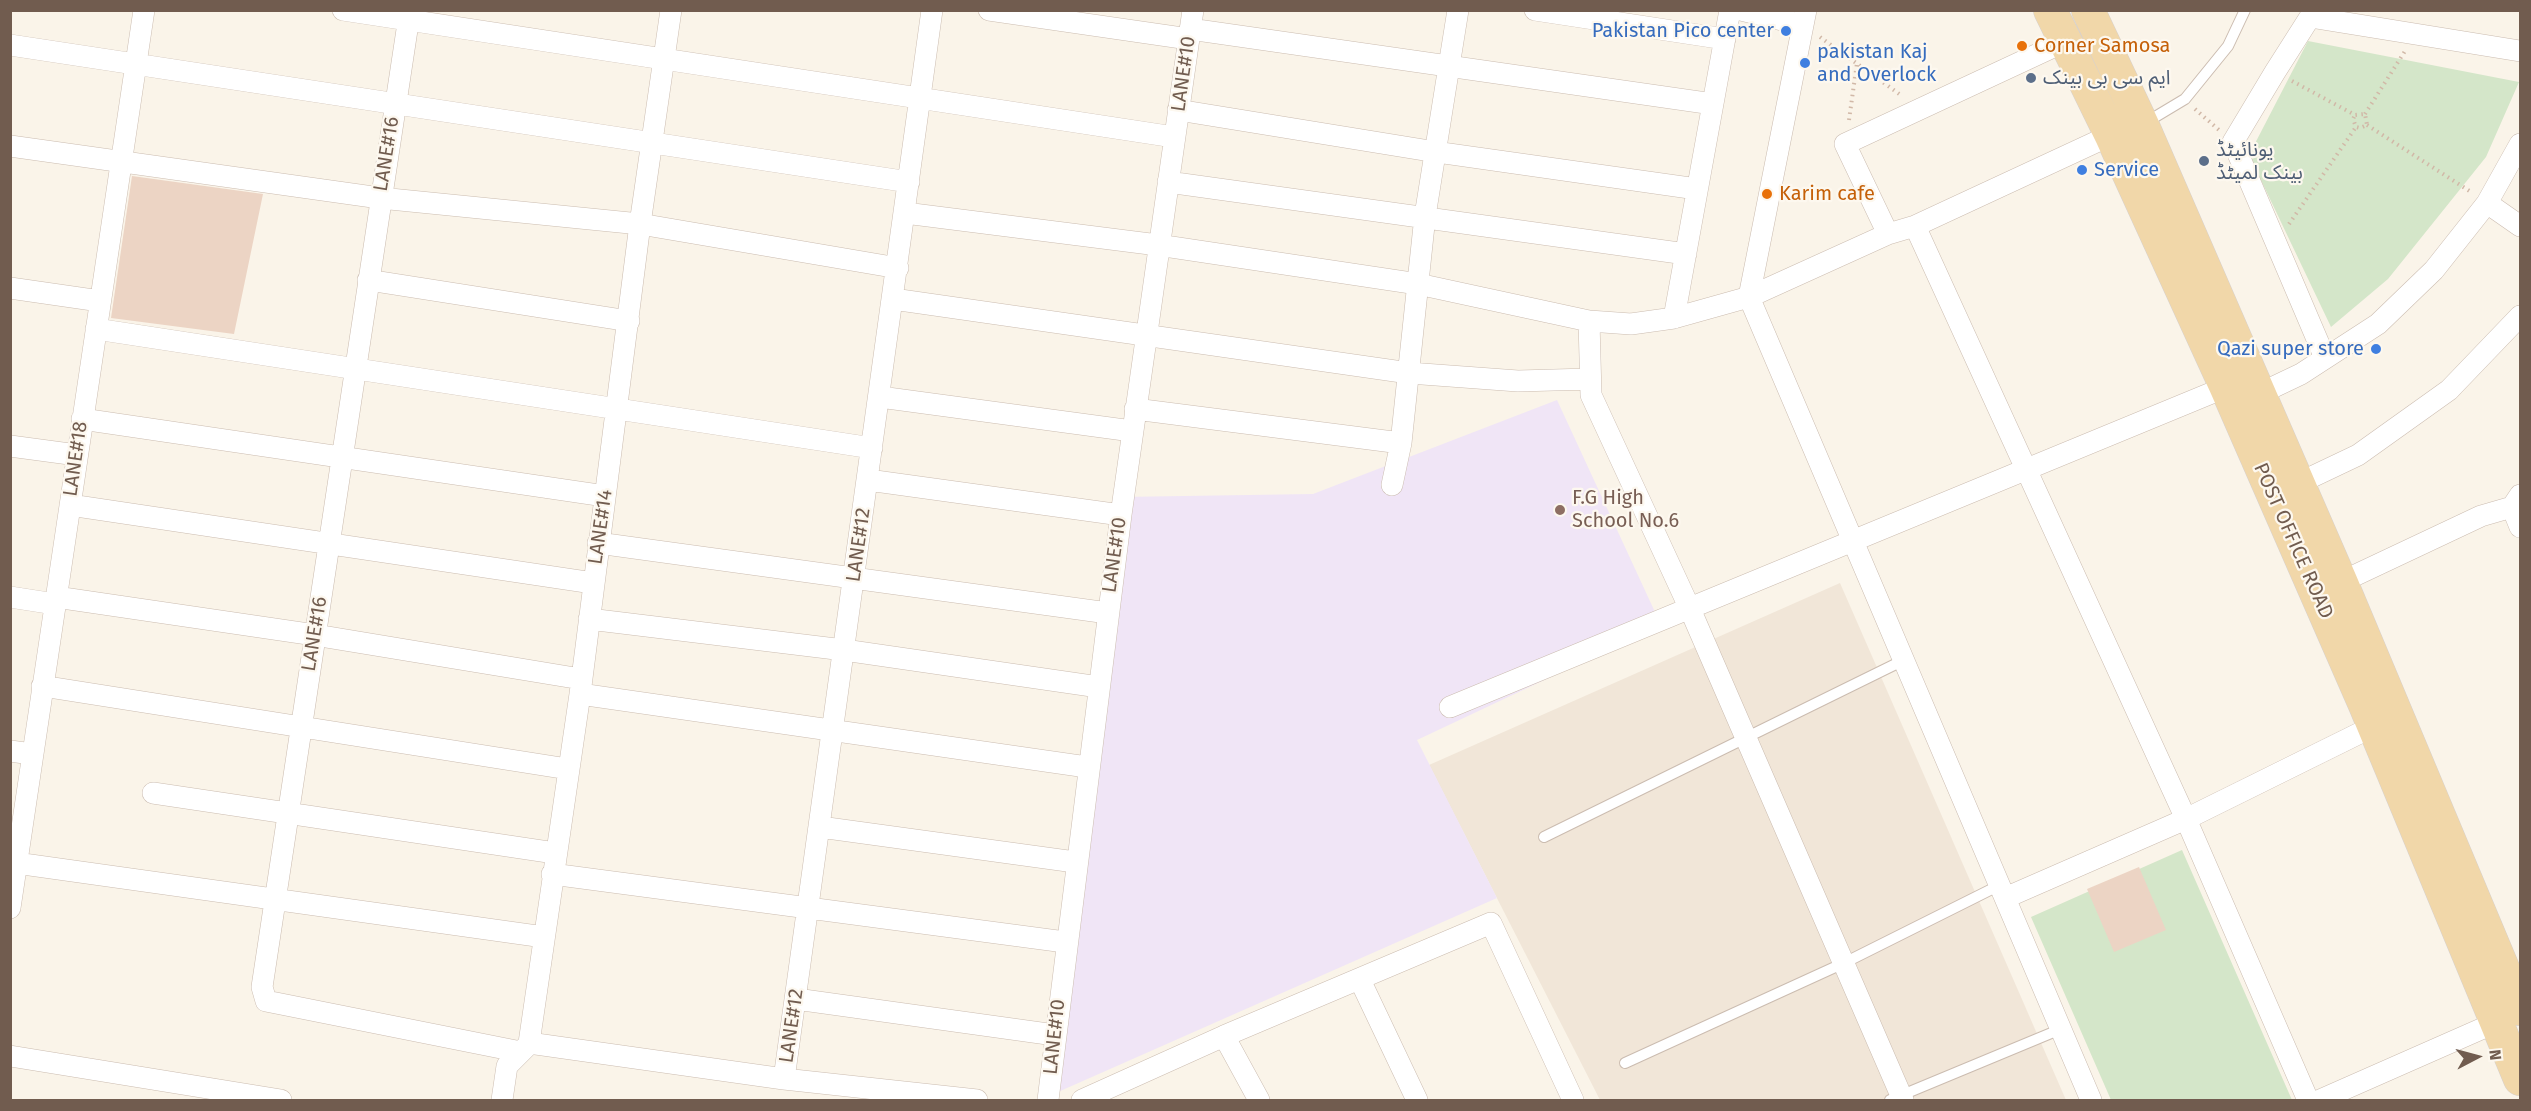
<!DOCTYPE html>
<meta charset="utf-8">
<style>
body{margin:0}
#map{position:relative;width:2531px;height:1111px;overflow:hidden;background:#faf4e9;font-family:"Fira Sans",sans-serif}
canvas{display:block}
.frame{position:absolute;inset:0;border:12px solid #715c4f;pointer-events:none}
.north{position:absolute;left:2447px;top:1027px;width:60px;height:60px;-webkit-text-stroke:4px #fdf8ef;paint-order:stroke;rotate:84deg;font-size:16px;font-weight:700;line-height:24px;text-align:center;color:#715c4f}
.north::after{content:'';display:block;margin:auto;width:21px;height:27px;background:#715c4f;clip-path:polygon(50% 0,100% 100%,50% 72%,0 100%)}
</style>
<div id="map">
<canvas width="2531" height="1111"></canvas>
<div class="frame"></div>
<div class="north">N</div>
</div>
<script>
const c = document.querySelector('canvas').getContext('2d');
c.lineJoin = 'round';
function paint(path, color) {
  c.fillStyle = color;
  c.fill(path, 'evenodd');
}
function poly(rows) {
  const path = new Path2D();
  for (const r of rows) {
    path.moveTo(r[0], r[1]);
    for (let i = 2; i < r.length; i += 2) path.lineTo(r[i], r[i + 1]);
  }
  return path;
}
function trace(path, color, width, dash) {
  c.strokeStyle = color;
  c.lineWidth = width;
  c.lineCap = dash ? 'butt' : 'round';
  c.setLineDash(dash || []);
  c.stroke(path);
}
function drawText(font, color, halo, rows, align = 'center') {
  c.font = font + ' "Fira Sans","Noto Sans Arabic",sans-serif';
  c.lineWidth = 4.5;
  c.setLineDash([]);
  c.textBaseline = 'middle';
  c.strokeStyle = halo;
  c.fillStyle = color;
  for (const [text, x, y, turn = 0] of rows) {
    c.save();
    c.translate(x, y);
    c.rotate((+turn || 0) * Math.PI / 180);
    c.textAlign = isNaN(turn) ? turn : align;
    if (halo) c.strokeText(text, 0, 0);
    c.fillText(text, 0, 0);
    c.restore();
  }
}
paint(poly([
 [1840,583,2066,1100,1600,1100,1429,765]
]), '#f1e6d8');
paint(poly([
 [1557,400,1661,625,1417,740,1497,898,1058,1092,1119,497,1313,494]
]), '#f0e5f6');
paint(poly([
 [2308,41,2519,82,2486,157,2388,279,2331,327,2249,155],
 [2182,850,2292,1100,2111,1100,2031,917]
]), '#d4e6c9');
paint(poly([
 [132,176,263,194,234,334,111,318],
 [2139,867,2166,930,2114,952,2087,889]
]), '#ecd4c4');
const service = poly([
 [2145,123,2185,99,2228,46,2245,10],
 [1544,837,1904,660],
 [1625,1063,1844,963,2000,885],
 [1890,1100,2061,1029]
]);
const minor = poly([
 [343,10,1174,137],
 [410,10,262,987,266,1001,521,1052],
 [989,10,1189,39],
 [1535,10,1725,39],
 [1741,10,1803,25],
 [1806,10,1749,297,2091,1100],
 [1190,29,1713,104],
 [10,45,909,182],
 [1178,110,1436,152,1697,189],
 [10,146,380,198,640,224,898,268],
 [1168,182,1686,254],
 [2487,203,2520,226],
 [905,213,1158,245,1418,284,1589,321,1631,324,1674,318,1749,297,1888,234,1915,226,2111,135],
 [1915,226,2186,819,2308,1100],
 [1888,234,1845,144,2066,41],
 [368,280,629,321],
 [10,288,100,301],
 [893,299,1409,373,1518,381,1589,379],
 [1674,318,1730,10],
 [1589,321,1591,395,1690,609,1903,1100],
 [96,329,872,448],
 [2325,358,2233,142,2275,72,2310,17,2520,51],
 [2259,394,2301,374,2378,324,2434,270,2487,203,2520,144],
 [880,397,1132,431],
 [1135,409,1401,443],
 [82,419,605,496],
 [10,446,77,455],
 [868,480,1121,515],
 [2297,484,2358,455,2449,390,2520,316],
 [1392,485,1401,443,1425,216,1458,10],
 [70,505,593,583],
 [2512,507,2520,527],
 [598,543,1108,613],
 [2341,582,2481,516,2512,507,2520,495],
 [10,597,55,604],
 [56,597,315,635,581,679],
 [589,619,844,650,1099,687],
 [42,686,568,769],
 [580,694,1087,767],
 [1450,707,2226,387],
 [10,751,32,754],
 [153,793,555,853],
 [820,827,1075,862],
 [16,863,544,937],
 [552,874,1065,942],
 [2005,898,2186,819,2374,726],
 [10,908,144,10],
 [1360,980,1417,1100],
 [796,999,1055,1035],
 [1224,1036,1259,1100],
 [529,1043,580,694,640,224,671,10],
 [529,1043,784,1079,977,1100],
 [10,1056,281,1100],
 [784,1079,932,10],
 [502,1100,507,1066,529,1044],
 [1048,1100,1121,515,1193,10],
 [1082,1100,1224,1036,1491,923,1573,1100],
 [2320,1100,2497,1022]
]);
const primary = poly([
 [2050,10,2111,135,2226,387,2365,705,2520,1079],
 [2088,10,2142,124,2341,582,2520,1009]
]);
trace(service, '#cbbcb0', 12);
trace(minor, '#cbbcb0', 22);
trace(primary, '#d7d1ce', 34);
trace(poly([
 [1820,37,1902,96],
 [2292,81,2355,115,2365,114,2367,125,2360,128,2356,127,2353,119,2355,115],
 [2195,109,2219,130],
 [2365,114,2405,51],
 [1849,120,1857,63],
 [2367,125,2471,192],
 [2289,224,2356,127]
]), '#d1b8a7', 4, [1.5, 4.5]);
trace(service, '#fff', 10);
trace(minor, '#fff', 21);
trace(primary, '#f1d7a9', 33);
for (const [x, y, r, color] of [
 [1786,31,6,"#3f7fe0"],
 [2022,46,6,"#e8710a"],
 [1805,63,6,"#3f7fe0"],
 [2031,78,6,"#5c6f8a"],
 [2204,161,6,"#5c6f8a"],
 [2082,170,6,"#3f7fe0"],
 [1767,194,6,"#e8710a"],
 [2376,349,6,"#3f7fe0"],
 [1560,510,6,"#8d6e63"]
]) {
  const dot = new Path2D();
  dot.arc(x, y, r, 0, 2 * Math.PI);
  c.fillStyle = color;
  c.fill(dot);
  trace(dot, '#fdf8ef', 2);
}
drawText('20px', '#366cbe', '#fdf8ef', [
 ["Pakistan Pico center",1774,31],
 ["pakistan Kaj",1817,52,"left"],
 ["and Overlock",1817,75,"left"],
 ["Service",2094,170,"left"],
 ["Qazi super store",2364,349]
], 'right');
drawText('20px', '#c56008', '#fdf8ef', [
 ["Corner Samosa",2034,46],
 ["Karim cafe",1779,194]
], 'left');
drawText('20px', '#715c4f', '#fdf8ef', [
 ["LANE#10",1184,74,-82],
 ["LANE#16",387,154,-81],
 ["LANE#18",76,459,-82],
 ["LANE#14",601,527,-82],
 ["POST OFFICE ROAD",2293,541,66],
 ["LANE#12",859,545,-82],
 ["LANE#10",1115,555,-82],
 ["LANE#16",315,634,-81],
 ["LANE#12",792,1026,-82],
 ["LANE#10",1055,1037,-84]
]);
drawText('20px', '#4e5e75', '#fdf8ef', [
 ["ایم سی بی بینک",2043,78],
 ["یونائیٹڈ",2216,150],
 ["بینک لمیٹڈ",2216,173]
], 'left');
drawText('20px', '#785e54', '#fdf8ef', [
 ["F.G High",1572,498],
 ["School No.6",1572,521]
], 'left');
</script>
